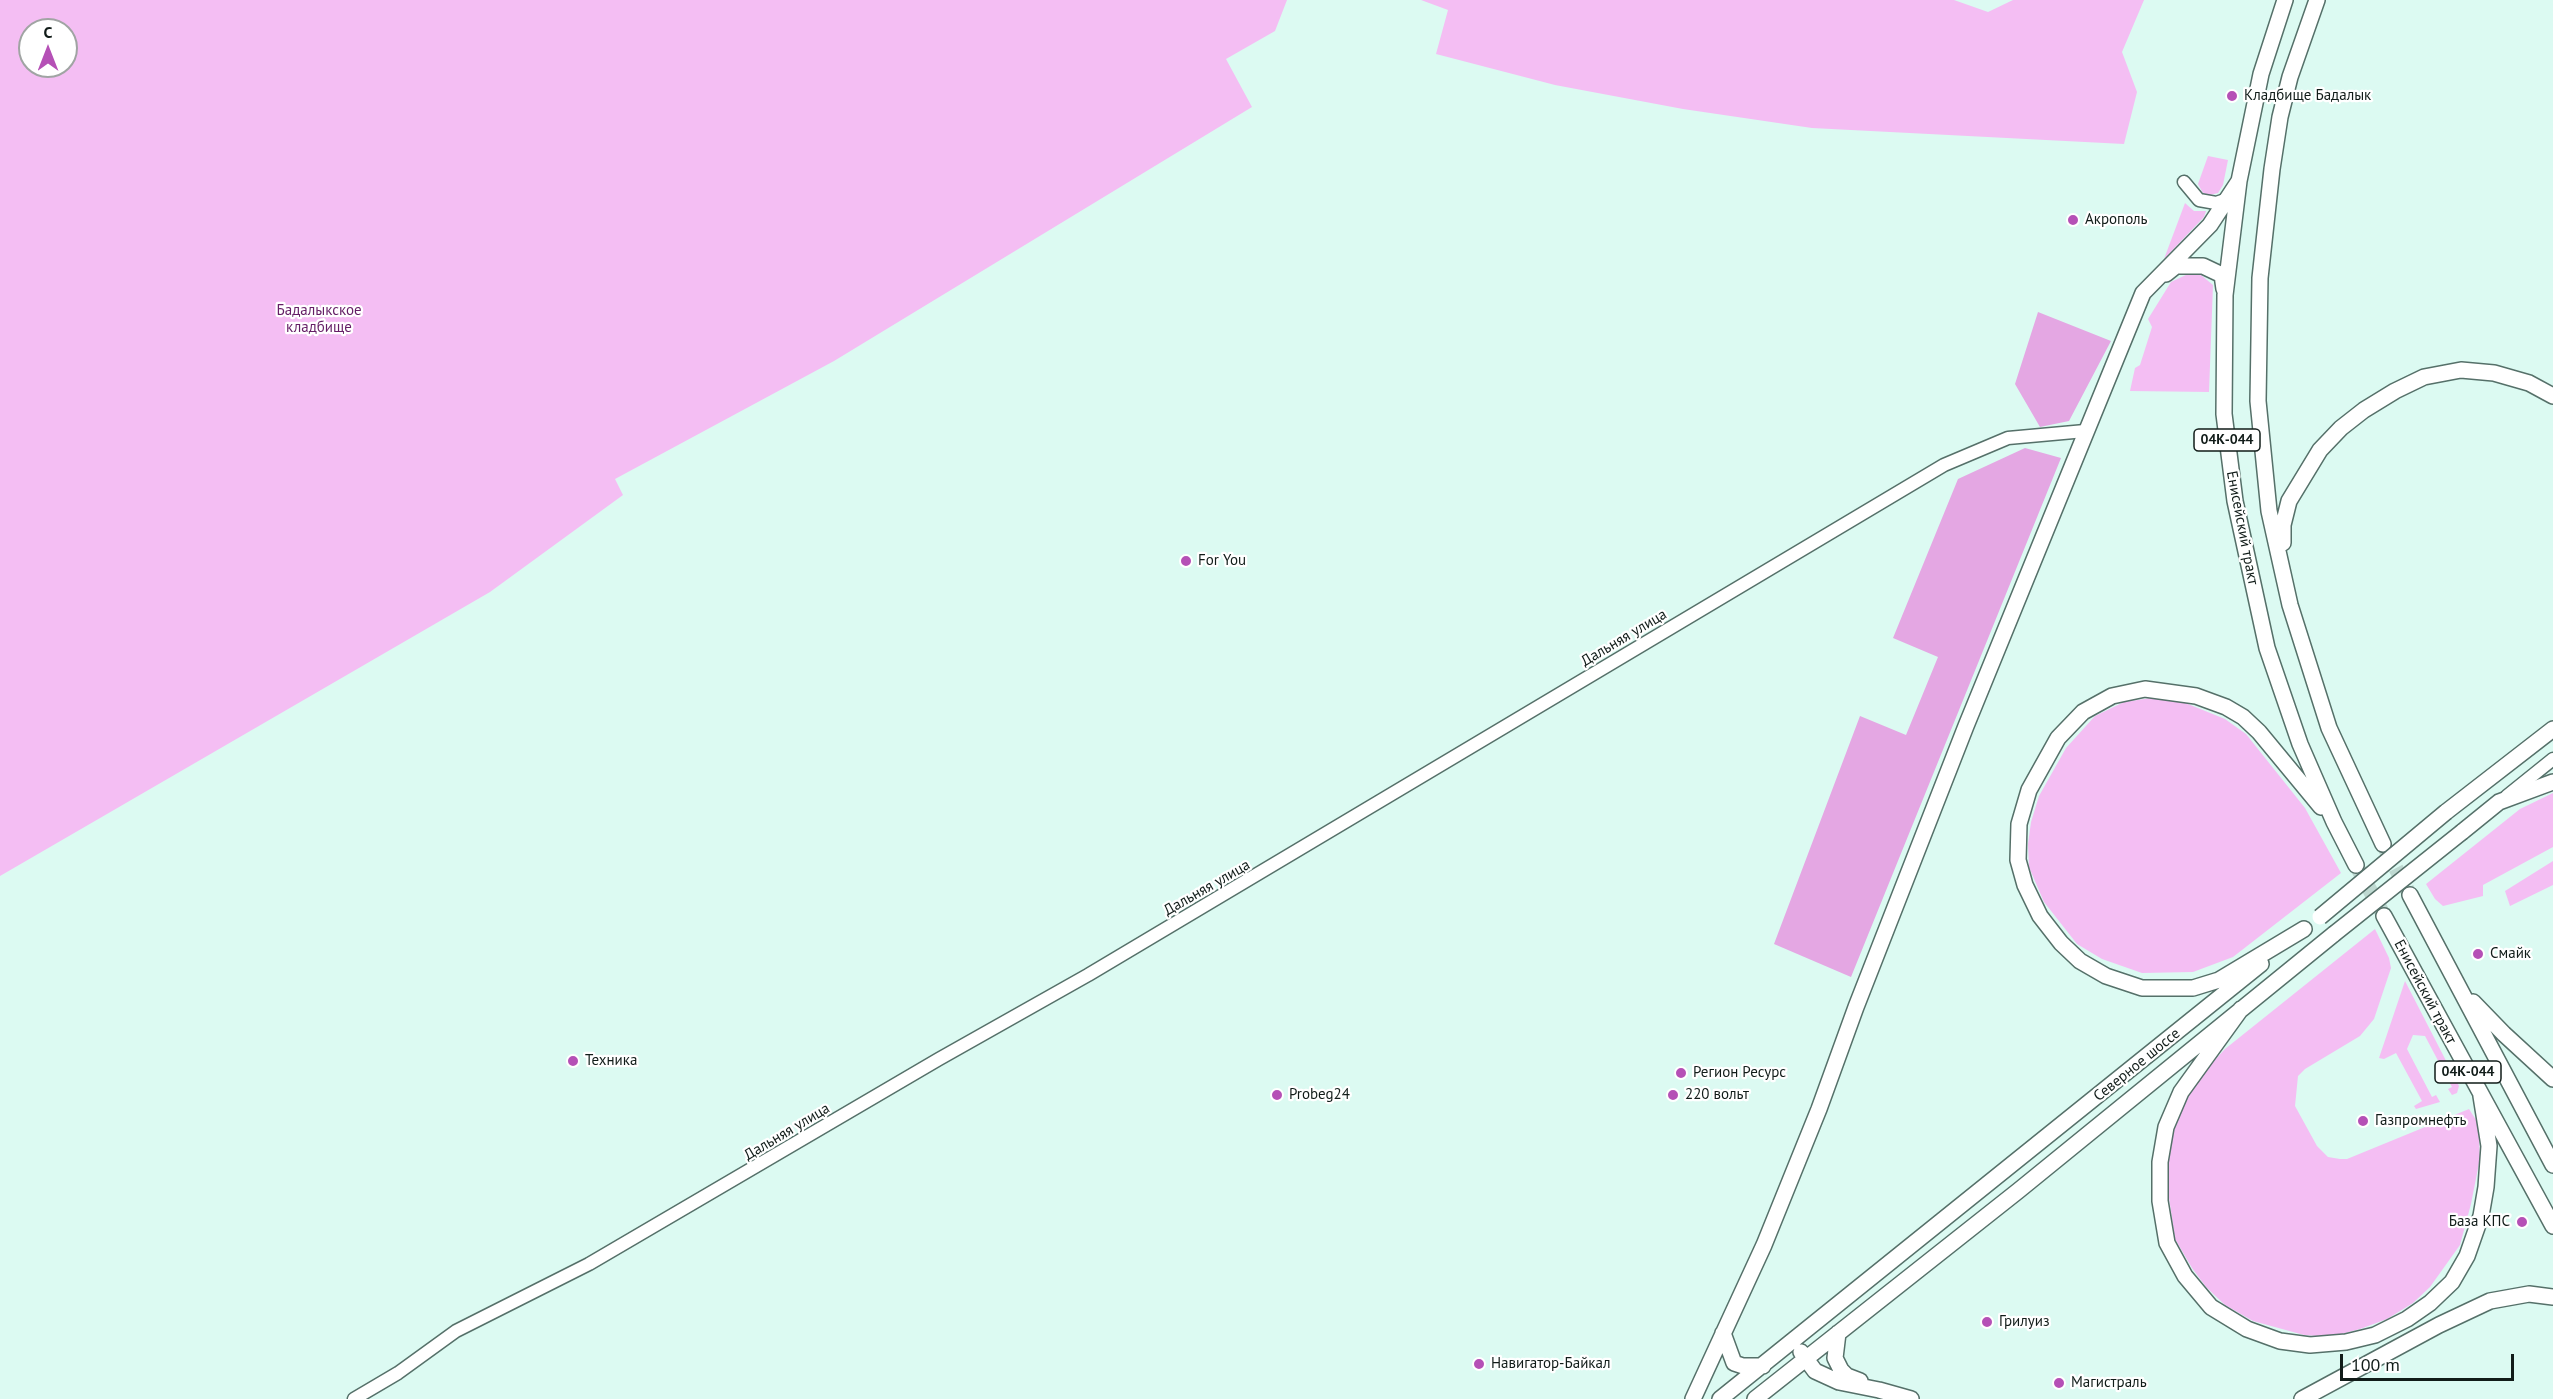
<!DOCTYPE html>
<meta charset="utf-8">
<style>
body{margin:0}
#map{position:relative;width:2553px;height:1399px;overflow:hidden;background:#dcfaf2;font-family:"PT Sans",sans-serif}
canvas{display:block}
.north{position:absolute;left:18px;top:18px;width:60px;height:60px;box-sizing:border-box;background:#fff;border:2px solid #a0a4a3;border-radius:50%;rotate:0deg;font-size:16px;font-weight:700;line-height:24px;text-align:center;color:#111c19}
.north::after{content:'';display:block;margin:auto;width:21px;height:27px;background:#b550b6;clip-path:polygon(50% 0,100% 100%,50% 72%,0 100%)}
.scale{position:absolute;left:2340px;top:1354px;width:174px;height:27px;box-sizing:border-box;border:3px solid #111c19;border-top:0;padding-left:8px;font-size:18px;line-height:21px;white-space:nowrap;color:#111c19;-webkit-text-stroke:4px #fff;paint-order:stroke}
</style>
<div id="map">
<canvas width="2553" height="1399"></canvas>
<div class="north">С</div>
<div class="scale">100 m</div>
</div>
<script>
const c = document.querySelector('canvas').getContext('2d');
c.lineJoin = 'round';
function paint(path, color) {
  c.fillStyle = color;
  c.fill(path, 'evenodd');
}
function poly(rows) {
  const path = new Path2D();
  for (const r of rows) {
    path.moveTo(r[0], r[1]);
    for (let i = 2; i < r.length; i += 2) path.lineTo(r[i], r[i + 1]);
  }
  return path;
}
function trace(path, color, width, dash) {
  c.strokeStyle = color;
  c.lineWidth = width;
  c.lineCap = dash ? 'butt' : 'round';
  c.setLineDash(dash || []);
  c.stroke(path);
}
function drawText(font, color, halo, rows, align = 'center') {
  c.font = font + ' "PT Sans",sans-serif';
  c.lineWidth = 4.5;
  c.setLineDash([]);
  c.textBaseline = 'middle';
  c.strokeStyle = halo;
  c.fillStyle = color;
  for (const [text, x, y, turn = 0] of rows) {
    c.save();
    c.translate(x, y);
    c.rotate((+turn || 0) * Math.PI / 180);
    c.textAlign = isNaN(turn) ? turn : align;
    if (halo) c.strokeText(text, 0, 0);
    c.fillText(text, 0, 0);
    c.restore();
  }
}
paint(poly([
 [0,0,1287,0,1275,31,1226,59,1252,107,834,361,615,479,623,495,490,592,0,876],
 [30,30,66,30,66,66,30,66],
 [1421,0,1954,0,1988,12,2013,0,2144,0,2122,52,2137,92,2124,144,1812,128,1683,109,1555,85,1436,54,1448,10],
 [2208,156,2228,160,2223,185,2218,193,2210,195,2203,193,2198,184],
 [2185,203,2194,211,2206,211,2204,217,2164,259],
 [2188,274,2201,275,2213,285,2209,392,2130,391,2135,368,2140,365,2152,327,2148,319,2171,282],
 [2158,697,2183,702,2225,719,2246,734,2305,808,2341,873,2233,957,2193,972,2142,973,2102,959,2077,944,2044,902,2029,867,2028,844,2031,822,2039,796,2066,748,2095,716,2124,702],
 [2553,793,2553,847,2483,885,2483,896,2443,906,2435,899,2426,884,2520,809],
 [2553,861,2553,885,2510,906,2505,891],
 [2375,929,2389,958,2391,968,2374,1019,2360,1036,2305,1069,2298,1076,2295,1106,2317,1146,2328,1157,2340,1159,2347,1159,2469,1109,2478,1123,2480,1158,2471,1204,2460,1245,2430,1287,2413,1303,2387,1319,2360,1329,2330,1337,2304,1335,2253,1321,2225,1305,2206,1287,2192,1268,2175,1239,2166,1177,2169,1143,2178,1114,2198,1078,2225,1049],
 [2405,981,2459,1086,2457,1093,2452,1095,2448,1089,2452,1087,2425,1036,2413,1035,2407,1049,2432,1097,2436,1095,2440,1102,2416,1109,2414,1106,2422,1101,2396,1053,2384,1059,2379,1058]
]), '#f4bef3');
paint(poly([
 [2038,312,2111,341,2069,421,2040,427,2015,384],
 [2025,448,2061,458,1851,977,1774,944,1860,716,1906,735,1938,657,1893,638,1958,479]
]), '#e4a7e3');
trace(poly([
 [2385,848,2410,895],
 [2356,865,2382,912]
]), '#bed9d1', 15, [15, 8]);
const minor = poly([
 [2184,182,2199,200,2216,203,2228,199],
 [2507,796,2553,759],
 [354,1399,398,1373,456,1331,589,1264,939,1059,1088,975,1944,465,2008,438,2085,431]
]);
const major = poly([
 [2285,0,2261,74,2239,181,2225,295,2224,414,2235,501,2267,648,2300,744,2334,822,2356,865],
 [2317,0,2290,77,2280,117,2272,169,2260,278,2258,401,2269,511,2290,605,2329,728,2383,844],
 [2166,274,2176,266,2203,266,2222,275,2224,289],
 [2283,543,2283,525,2289,501,2320,450,2341,428,2364,410,2395,391,2424,377,2461,370,2494,373,2529,383,2553,396],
 [2446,812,2553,729],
 [2462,832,2499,802,2553,782],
 [2410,895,2553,1165],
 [2384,916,2553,1226],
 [2304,929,2219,980,2193,988,2142,988,2106,976,2080,961,2061,943,2040,916,2025,885,2018,860,2019,824,2029,790,2058,738,2083,712,2112,696,2145,689,2196,696,2226,707,2243,717,2259,732,2321,807],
 [2473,1002,2504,1034,2553,1079],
 [2241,1009,2181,1092,2166,1127,2160,1162,2160,1201,2167,1243,2185,1276,2211,1307,2247,1329,2280,1341,2310,1345,2346,1342,2375,1335,2407,1319,2430,1303,2452,1282,2467,1256,2481,1216,2486,1187,2489,1146,2481,1096],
 [1723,1333,1734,1363,1743,1366,1763,1366],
 [1838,1333,1835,1358,1841,1370,1847,1376,1860,1381],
 [1801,1352,1815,1371,1839,1382,1879,1390,1911,1399],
 [1693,1399,1764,1245,1819,1109,1856,1007,1966,726,2143,293,2210,225,2239,181],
 [1720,1399,2261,964],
 [1755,1399,2018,1191,2334,934],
 [2302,1399,2439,1325,2490,1301,2529,1294,2553,1297]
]);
trace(minor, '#557069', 15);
trace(major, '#557069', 18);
trace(minor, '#fff', 12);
trace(major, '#fff', 15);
const majorBridge = poly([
 [2320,917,2446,812],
 [2334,934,2462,832]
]);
trace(majorBridge, '#557069', 18, []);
trace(majorBridge, '#fff', 15);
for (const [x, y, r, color] of [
 [2232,96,6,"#b550b6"],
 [2073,220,6,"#b550b6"],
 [1186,561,6,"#b550b6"],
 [2478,954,6,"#b550b6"],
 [573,1061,6,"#b550b6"],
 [1681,1073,6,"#b550b6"],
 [1277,1095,6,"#b550b6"],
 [1673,1095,6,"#b550b6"],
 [2363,1121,6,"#b550b6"],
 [2522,1222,6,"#b550b6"],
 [1987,1322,6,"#b550b6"],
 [1479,1364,6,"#b550b6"],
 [2059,1383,6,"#b550b6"]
]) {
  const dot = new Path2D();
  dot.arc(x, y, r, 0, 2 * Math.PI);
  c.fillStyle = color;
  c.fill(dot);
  trace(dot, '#fff', 2);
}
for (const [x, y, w] of [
 [2227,440,66],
 [2468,1072,66]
]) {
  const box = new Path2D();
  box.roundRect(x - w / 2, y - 11, w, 22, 4.5);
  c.fillStyle = '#fff';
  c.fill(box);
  trace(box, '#111c19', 1.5);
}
drawText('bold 14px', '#111c19', null, [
 ["04К-044",2227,440],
 ["04К-044",2468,1072]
]);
drawText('15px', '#111c19', '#fff', [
 ["Кладбище Бадалык",2244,96],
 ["Акрополь",2085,220],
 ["For You",1198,561],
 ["Смайк",2490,954],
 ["Техника",585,1061],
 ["Регион Ресурс",1693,1073],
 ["Probeg24",1289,1095],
 ["220 вольт",1685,1095],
 ["Газпромнефть",2375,1121],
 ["База КПС",2510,1222,"right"],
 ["Грилуиз",1999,1322],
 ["Навигатор-Байкал",1491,1364],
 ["Магистраль",2071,1383]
], 'left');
drawText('15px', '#651e66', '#fff', [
 ["Бадалыкское",319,311],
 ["кладбище",319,328]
]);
drawText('15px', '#111c19', '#fff', [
 ["Енисейский тракт",2242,528,79],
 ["Дальняя улица",1624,638,-31],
 ["Дальняя улица",1207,888,-30],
 ["Енисейский тракт",2425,992,62],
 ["Северное шоссе",2137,1065,-39],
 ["Дальняя улица",787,1132,-31]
]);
</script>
